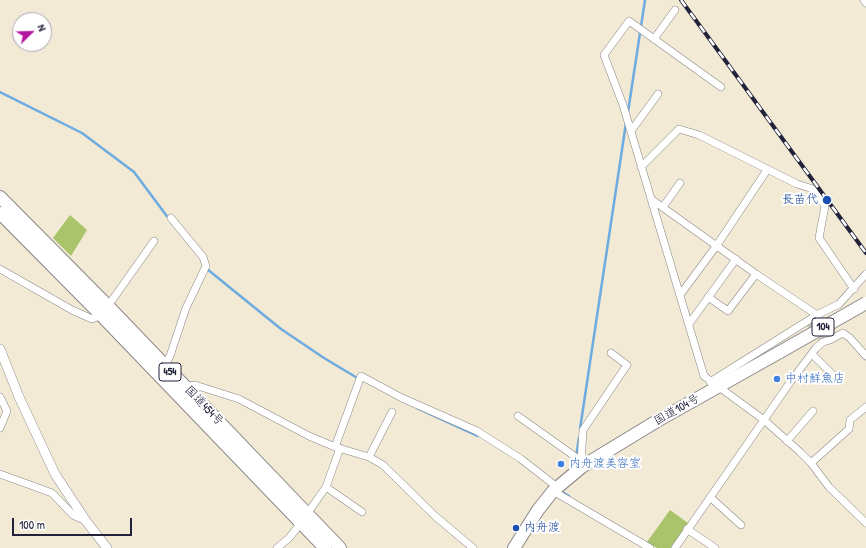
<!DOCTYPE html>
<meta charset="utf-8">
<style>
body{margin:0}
#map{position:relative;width:866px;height:548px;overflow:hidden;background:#f2ead4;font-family:"Patrick Hand",sans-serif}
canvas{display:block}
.north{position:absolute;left:12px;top:12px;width:40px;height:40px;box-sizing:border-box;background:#fff;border:1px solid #a7a7b1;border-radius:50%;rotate:67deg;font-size:11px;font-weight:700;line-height:16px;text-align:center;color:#22223b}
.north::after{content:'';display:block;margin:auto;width:14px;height:18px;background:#b5179e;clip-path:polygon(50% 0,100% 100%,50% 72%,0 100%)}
.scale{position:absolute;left:12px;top:518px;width:120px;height:18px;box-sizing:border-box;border:2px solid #22223b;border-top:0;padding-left:5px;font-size:12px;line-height:14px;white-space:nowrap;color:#22223b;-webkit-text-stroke:3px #fff;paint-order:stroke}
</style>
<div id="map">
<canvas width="866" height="548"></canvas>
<div class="north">N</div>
<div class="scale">100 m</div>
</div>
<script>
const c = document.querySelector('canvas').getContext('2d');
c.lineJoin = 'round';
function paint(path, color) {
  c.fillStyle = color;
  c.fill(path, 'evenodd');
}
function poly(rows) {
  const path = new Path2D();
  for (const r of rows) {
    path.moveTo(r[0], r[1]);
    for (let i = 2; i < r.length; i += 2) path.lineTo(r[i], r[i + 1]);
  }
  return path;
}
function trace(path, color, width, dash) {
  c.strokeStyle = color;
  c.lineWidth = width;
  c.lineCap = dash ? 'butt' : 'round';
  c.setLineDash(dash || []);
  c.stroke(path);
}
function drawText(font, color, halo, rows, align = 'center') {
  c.font = font + ' "Patrick Hand","Klee One",sans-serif';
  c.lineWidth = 4;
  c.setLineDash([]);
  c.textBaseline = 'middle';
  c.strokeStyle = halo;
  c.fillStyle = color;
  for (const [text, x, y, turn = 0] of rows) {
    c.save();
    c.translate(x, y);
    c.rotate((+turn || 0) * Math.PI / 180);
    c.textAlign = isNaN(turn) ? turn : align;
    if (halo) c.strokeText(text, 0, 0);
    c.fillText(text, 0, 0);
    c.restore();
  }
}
paint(poly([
 [70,215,87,230,71,256,53,238],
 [670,510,688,523,671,548,657,548,647,542]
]), '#a9c46b');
trace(poly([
 [0,92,82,133,134,172,169,219],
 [628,112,645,0],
 [207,269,281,329,324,358,359,379],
 [417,408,478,436],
 [580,429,626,123],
 [575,463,579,438],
 [559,490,569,496]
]), '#6eabe0', 2.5);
trace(poly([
 [808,321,823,342]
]), '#c8c2b5', 7, [7, 3.5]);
const minor = poly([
 [864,0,866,3],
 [654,39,675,10],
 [721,87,629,21,604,55,623,105,704,376,764,420,800,452,811,463,829,487,866,523],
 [631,131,658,94],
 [641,167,679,129,699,135,797,184,813,189,825,206,819,238,854,289],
 [651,199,756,274,817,315,710,382],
 [663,207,680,183],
 [0,269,72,310,92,319,101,315],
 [680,295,717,245,767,170],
 [708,297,728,311,756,274],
 [108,306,154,241],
 [817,315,839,304,866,274],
 [689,324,736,259],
 [812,354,833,375],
 [164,367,170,356,186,308,206,266,203,257,171,218],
 [183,387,195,385,239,399,309,436,335,447,369,457,383,465,435,516,473,548],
 [0,397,7,411,0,428],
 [518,416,577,458,581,458],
 [787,441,813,411],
 [335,447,361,376,402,398,477,431,521,459,557,487],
 [369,457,392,412],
 [811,463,849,429,850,420,866,407],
 [583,466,581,462,583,430,627,365,611,353],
 [0,474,52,493,73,515,86,521],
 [326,487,362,512],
 [553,491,650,548],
 [710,497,741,525],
 [307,514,326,487,340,448],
 [687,529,715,548],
 [277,548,289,538,301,523],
 [675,548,791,381,816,348,823,342,830,340,843,333,850,338,866,356]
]);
const tertiary = poly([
 [0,349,19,397,55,474,86,521,107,548]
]);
const trunk = poly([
 [0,197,108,306,340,548],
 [0,213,101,315,325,548],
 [514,548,538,510,553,491,583,466,657,421,780,352]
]);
trace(minor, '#8a8688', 8);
trace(tertiary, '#8a8688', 10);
trace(trunk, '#8a8688', 14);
trace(minor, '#fff', 7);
trace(tertiary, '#fff', 9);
trace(trunk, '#fff', 12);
const rail = poly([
 [681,0,866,253]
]);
trace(rail, '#22223b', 4);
trace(rail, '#fff', 2.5, [8]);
const trunkBridge = poly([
 [780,352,866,303]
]);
trace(trunkBridge, '#8a8688', 14, []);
trace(trunkBridge, '#fff', 12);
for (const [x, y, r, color] of [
 [827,200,5,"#1a4fb4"],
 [777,379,4,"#3f7fe0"],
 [561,464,4,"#3f7fe0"],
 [516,528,4,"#1a4fb4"]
]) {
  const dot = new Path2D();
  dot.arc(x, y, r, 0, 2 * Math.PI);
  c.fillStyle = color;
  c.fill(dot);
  trace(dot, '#fff', 1.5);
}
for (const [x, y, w] of [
 [823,327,22],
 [170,372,22]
]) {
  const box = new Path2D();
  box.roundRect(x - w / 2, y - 9, w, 18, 3);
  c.fillStyle = '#fff';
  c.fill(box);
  trace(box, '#22223b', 1);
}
drawText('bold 11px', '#22223b', null, [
 ["104",823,327],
 ["454",170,372]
]);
drawText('12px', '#164399', '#fff', [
 ["長苗代",818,200],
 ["内舟渡",524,528,"left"]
], 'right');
drawText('12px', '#366cbe', '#fff', [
 ["中村鮮魚店",785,379],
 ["内舟渡美容室",569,464]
], 'left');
drawText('12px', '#22223b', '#fff', [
 ["国道454号",204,406,46],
 ["国道104号",677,410,-30]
]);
</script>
